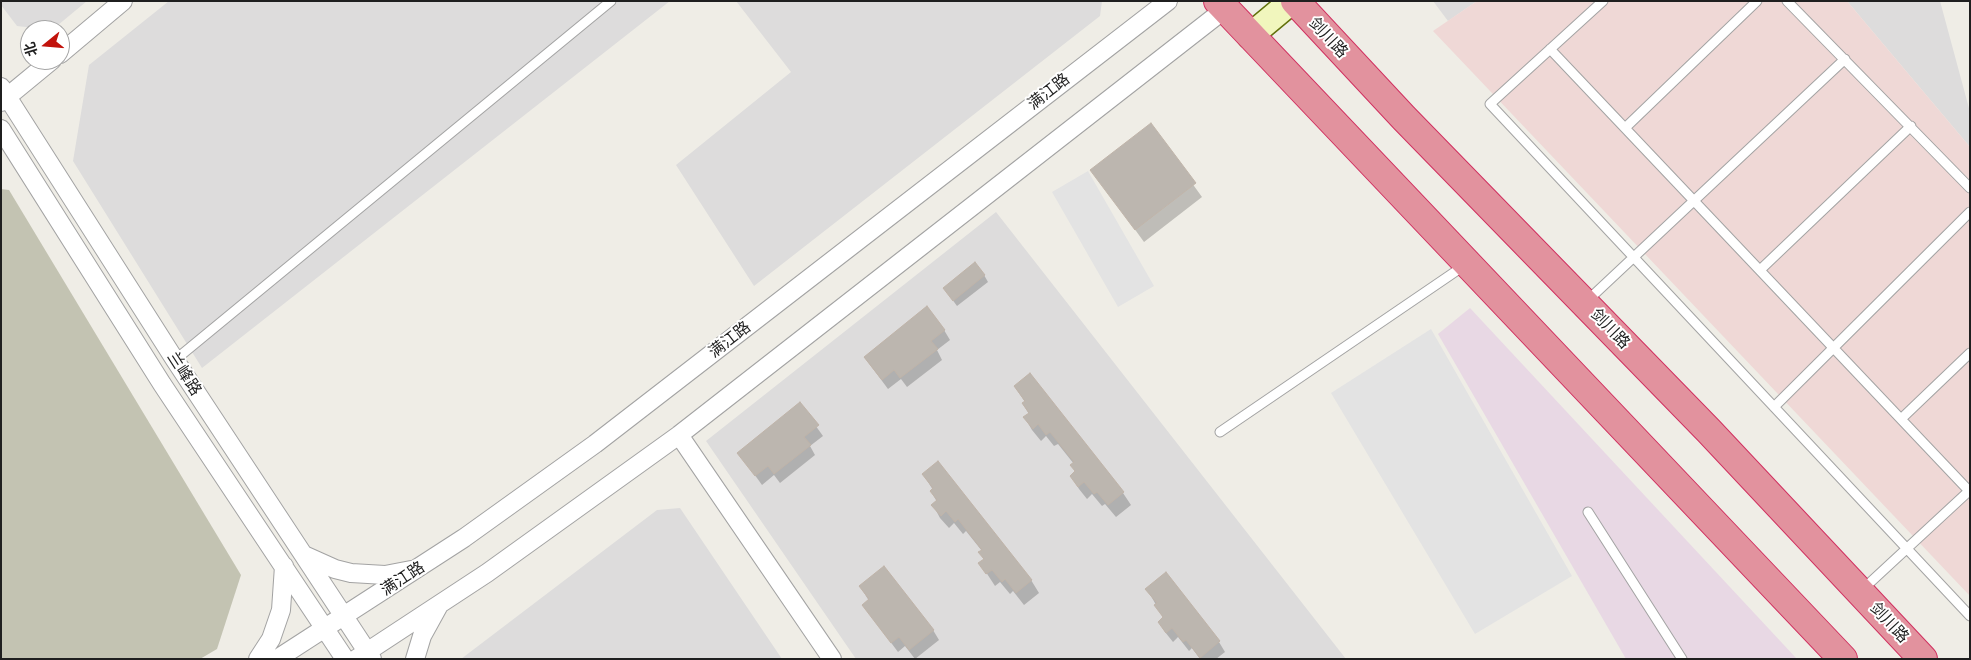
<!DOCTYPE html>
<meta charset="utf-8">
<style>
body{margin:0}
#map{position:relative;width:1971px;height:660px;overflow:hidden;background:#efede6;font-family:Karla,"Noto Sans SC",sans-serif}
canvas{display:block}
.frame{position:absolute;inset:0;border:2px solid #1f1f1f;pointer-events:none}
.north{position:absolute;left:20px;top:20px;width:50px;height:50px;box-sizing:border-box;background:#fff;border:1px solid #a5a5a5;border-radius:50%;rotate:253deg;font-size:14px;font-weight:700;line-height:20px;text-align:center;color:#1f1f1f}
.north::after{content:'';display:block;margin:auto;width:18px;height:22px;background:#c2130c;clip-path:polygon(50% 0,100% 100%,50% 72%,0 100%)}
</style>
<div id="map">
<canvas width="1971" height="660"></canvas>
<div class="frame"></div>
<div class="north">北</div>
</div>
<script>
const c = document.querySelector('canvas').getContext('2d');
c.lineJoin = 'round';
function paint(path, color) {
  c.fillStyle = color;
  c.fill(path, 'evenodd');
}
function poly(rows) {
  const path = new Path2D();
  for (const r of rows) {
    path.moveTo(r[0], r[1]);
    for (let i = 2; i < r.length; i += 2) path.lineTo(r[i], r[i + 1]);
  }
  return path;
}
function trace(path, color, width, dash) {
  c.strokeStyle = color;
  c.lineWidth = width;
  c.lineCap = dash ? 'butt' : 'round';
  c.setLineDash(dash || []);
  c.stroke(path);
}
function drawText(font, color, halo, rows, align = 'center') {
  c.font = font + ' Karla,"Noto Sans SC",sans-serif';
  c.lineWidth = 4;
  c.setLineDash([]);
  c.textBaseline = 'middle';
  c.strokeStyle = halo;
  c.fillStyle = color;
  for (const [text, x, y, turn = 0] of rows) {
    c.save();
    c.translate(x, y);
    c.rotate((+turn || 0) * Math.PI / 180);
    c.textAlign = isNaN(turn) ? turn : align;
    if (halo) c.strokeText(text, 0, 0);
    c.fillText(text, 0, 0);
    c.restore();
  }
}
paint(poly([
 [1,1,87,1,52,30,17,26,1,5],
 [169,1,670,1,202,368,73,161,89,65],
 [736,1,1102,1,1100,16,754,286,676,165,791,72],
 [1433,1,1477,1,1448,21],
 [1847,1,1940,1,1970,112,1970,147],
 [996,212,1346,659,856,659,706,441],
 [680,508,782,659,461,659,657,510]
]), '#dddcdc');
paint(poly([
 [1477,1,1847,1,1970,147,1970,596,1433,31]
]), '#efd8d6');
paint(poly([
 [1470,308,1797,659,1626,659,1438,334]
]), '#e8d8e4');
paint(poly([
 [1,189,9,190,241,575,217,649,200,659,1,659]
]), '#c3c3b2');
paint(poly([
 [1088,171,1154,286,1118,307,1052,192],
 [1431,329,1572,576,1475,634,1331,393]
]), '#e3e3e3');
paint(poly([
 [1150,125,1202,197,1144,242,1092,170],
 [984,275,988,282,957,306,944,288],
 [944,330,950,340,937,350,942,360,907,387,901,379,888,389,865,358],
 [1030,375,1123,493,1131,505,1116,517,1105,504,1102,506,1092,494,1087,499,1079,489,1071,476,1076,472,1074,464,1058,444,1054,446,1046,436,1041,441,1032,430,1025,418,1029,414,1023,404,1025,402,1015,387],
 [800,404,823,436,810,446,815,455,780,483,774,475,762,485,739,453],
 [923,474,1031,580,1039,593,1024,605,1013,591,1010,594,1000,582,995,586,980,563,984,560,980,552,982,551,966,531,963,534,954,523,949,528,940,518,933,505,937,502,931,491,933,490],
 [1166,574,1219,642,1225,652,1216,659,1200,659,1192,648,1189,651,1178,637,1173,642,1165,632,1159,622,1164,619,1147,589],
 [860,586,933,630,939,640,915,659,905,646,898,652,863,605,869,601]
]), '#0003');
const building = poly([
 [1151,123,1196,183,1135,230,1090,170,1151,123],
 [975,262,985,275,953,301,943,288,975,262],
 [927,306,945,330,931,341,938,349,900,378,894,370,882,380,864,357,927,306],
 [1030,373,1124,492,1108,505,1097,492,1094,494,1084,482,1078,487,1070,476,1075,471,1070,465,1074,462,1050,432,1046,435,1038,424,1033,429,1023,417,1029,413,1022,403,1025,401,1014,386,1030,373],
 [800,402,819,425,804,437,811,445,774,474,768,466,755,476,737,453,800,402],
 [938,461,1032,580,1016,593,1005,579,1002,582,992,570,986,574,978,563,984,559,978,552,982,550,958,519,955,522,946,511,941,516,931,505,937,500,930,491,933,488,922,474,938,461],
 [884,566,934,630,909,650,899,637,891,643,862,605,869,599,859,586,884,566],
 [1166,572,1220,641,1200,658,1186,640,1183,642,1172,628,1166,633,1158,622,1163,617,1154,605,1157,603,1145,589,1166,572]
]);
paint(building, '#bcb6af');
trace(building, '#c0b4a9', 1);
const lane = poly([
 [1603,1,1490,104,1970,616],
 [1787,1,1970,188],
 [1550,49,1970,492],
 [1625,128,1757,1],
 [1760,270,1911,126],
 [1587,301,1845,59],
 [175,360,611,1],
 [1774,407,1970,212],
 [1901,419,1970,353],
 [1220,432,1465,265],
 [1588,512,1682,659],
 [1862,590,1970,490]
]);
const street = poly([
 [60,54,123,1],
 [1,87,175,360,372,659],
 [1,102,52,60],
 [1,129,162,384,345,659],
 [679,435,832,659],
 [306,556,335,569,351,573,385,575,411,570],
 [258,659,271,639,281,610,284,566],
 [277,659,464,538,595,444,1168,1],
 [356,659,487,573,679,435,1225,9,1229,2],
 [415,659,422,636,438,607]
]);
const secondary = poly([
 [1250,36,1292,1]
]);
const highway = poly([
 [1218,1,1843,659],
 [1295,1,1404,118,1709,431,1923,659]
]);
trace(lane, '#a3a3a3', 11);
trace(street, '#a3a3a3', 20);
trace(secondary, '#62710b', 28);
trace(highway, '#d13060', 30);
trace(lane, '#fff', 9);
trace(street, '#fff', 18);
trace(secondary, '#f1f6bd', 25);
trace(highway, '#e2929e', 28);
drawText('16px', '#1f1f1f', '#fff', [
 ["剑川路",1328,38,47],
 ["满江路",1049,92,-38],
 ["剑川路",1610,329,46],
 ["满江路",730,340,-38],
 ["兰峰路",184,374,57],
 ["满江路",403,579,-33],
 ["剑川路",1889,623,47]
]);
</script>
